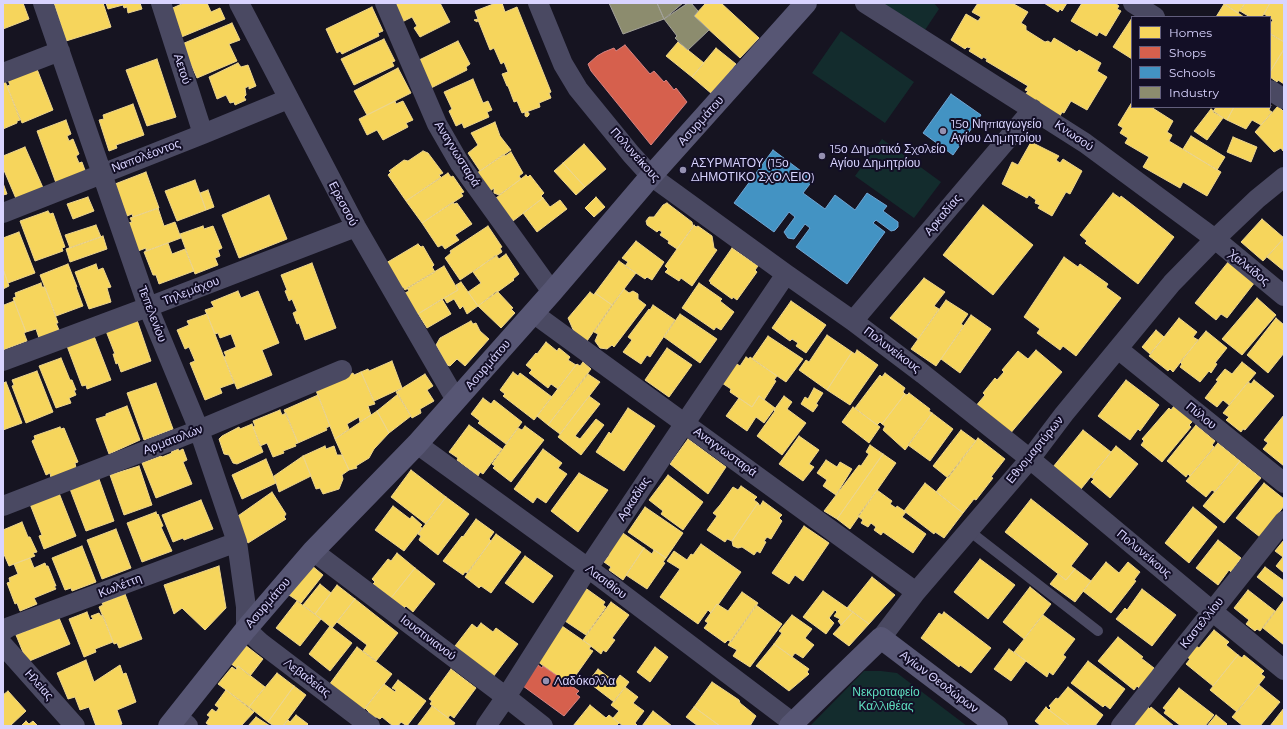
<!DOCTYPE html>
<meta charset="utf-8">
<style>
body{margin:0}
#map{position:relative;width:1287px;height:729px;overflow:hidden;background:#161421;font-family:Montserrat,sans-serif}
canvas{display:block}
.frame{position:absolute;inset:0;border:4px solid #d9d4ff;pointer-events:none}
.legend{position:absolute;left:1131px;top:16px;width:140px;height:92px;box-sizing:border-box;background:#130f26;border:1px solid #625e7d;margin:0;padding:5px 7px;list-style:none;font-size:12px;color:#d9d4ff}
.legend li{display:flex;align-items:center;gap:8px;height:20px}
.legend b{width:20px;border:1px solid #625e7d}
</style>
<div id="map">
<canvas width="1287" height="729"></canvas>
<div class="frame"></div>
<ul class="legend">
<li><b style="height:11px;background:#f6d55c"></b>Homes</li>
<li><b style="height:11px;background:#d6604d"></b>Shops</li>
<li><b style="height:11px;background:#4393c3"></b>Schools</li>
<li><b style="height:11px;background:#8c8c6e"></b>Industry</li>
</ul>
</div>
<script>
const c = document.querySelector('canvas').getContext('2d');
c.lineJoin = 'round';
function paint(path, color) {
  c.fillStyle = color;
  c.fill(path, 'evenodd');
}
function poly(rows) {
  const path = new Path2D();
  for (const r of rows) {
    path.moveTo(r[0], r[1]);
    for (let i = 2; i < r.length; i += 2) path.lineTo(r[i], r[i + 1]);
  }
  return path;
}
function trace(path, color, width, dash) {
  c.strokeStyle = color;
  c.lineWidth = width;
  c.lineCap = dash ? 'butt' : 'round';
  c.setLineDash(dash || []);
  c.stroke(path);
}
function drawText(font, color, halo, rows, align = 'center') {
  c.font = font + ' Montserrat,sans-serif';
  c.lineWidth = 4;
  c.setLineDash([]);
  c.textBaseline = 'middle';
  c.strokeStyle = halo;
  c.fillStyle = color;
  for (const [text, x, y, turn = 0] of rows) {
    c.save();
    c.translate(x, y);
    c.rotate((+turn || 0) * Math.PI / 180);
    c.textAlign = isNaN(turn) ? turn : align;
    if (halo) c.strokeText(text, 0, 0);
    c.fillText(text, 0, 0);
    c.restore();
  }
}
paint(poly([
 [883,3,934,3,939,9,925,30],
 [841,31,914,82,885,123,812,73],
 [882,139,941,182,914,218,855,176],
 [864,671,881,671,897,673,967,726,810,726]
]), '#132c2d');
const homes = poly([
 [3,3,23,3,29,19,3,29,3,3],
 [54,3,103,3,111,27,66,41,54,3],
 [106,3,140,3,142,9,128,13,127,7,124,8,123,5,108,9,106,3],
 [184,3,207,3,211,12,220,8,225,19,179,38,168,10,184,3],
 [399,3,440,3,450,22,420,37,414,28,417,26,412,17,402,22,393,6,399,3],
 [496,3,502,3,505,12,517,7,551,92,549,93,551,98,539,103,540,107,526,112,529,113,529,115,527,117,525,116,525,112,522,113,517,101,514,102,508,86,507,86,502,74,508,72,504,62,501,64,494,48,490,50,478,20,477,22,474,20,478,19,475,11,496,3],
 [706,3,721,3,759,38,740,58,694,16,706,3],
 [978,3,1012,3,1028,12,1021,23,1026,26,1026,30,1045,42,1048,41,1051,43,1054,38,1077,52,1079,50,1101,63,1097,71,1107,77,1087,110,1071,101,1064,113,1062,112,1060,116,1025,95,1028,91,1025,90,1028,86,986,61,987,59,983,57,982,59,969,51,971,48,967,47,965,49,951,40,966,14,978,21,981,17,972,12,978,3],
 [1044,3,1067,3,1062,11,1060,9,1058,12,1044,3],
 [1082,3,1115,3,1119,6,1117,9,1121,11,1106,36,1099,32,1097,36,1071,21,1082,3],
 [1223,3,1245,3,1238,13,1223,3],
 [1245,3,1270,3,1262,17,1250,17,1240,11,1245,3],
 [1270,3,1284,3,1284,42,1270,34,1270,24,1273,20,1264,14,1270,3],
 [1224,4,1238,13,1244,17,1216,17,1224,4],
 [372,7,383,31,378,33,379,36,342,54,340,51,337,53,326,29,372,7],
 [1132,18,1132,59,1113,47,1132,18],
 [232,23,240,40,229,44,237,61,197,78,182,44,232,23],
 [1271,34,1284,42,1284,49,1270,72,1270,36,1271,34],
 [384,39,395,61,392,62,394,66,354,85,341,59,384,39],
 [458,41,470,64,466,67,467,70,429,89,415,62,458,41],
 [678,42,704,63,692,77,666,56,678,42],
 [716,48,736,64,712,94,692,77,716,48],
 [1284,49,1284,84,1278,80,1277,82,1270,77,1270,72,1284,49],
 [157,59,176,117,147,126,126,70,157,59],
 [238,63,241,67,248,65,256,86,249,89,249,86,245,88,246,95,244,97,246,100,235,105,234,102,230,103,226,95,217,99,209,77,238,63],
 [398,68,411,93,367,115,354,91,398,68],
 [37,69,53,110,22,123,7,86,10,85,8,80,37,69],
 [473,79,483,103,488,101,492,110,487,112,489,117,464,128,462,123,456,126,449,111,452,109,444,92,473,79],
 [3,81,5,81,20,120,17,121,17,123,3,129,3,81],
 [395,101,396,104,403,101,413,120,406,123,408,127,383,140,377,130,367,135,359,119,395,101],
 [1132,102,1132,107,1151,107,1173,121,1167,132,1172,135,1169,141,1221,172,1207,196,1183,182,1180,188,1143,167,1149,157,1125,143,1128,138,1120,133,1123,128,1118,125,1132,102],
 [133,104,144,135,116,145,117,148,109,151,99,120,104,119,103,115,133,104],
 [1270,105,1271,105,1269,110,1272,112,1261,125,1252,120,1246,129,1227,120,1234,107,1270,107,1270,105],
 [1278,106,1284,112,1284,150,1283,151,1281,148,1274,152,1255,132,1278,106],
 [1216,107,1234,107,1227,120,1213,112,1216,107],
 [1211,109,1223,118,1207,140,1194,131,1211,109],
 [66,120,71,134,67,136,69,141,73,139,79,154,76,156,79,163,82,162,86,173,56,183,37,131,66,120],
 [495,122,500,136,511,150,480,171,468,153,478,145,471,133,495,122],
 [1191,136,1225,157,1217,170,1183,149,1191,136],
 [1233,137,1257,147,1251,162,1227,152,1233,137],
 [1031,142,1059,156,1056,160,1060,163,1063,159,1082,171,1070,194,1066,192,1052,216,1038,208,1040,205,1035,203,1036,200,1029,195,1027,198,1002,184,1012,162,1018,165,1031,142],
 [584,144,606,169,585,187,563,163,584,144],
 [25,147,44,190,17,201,3,168,3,156,25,147],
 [423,151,428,153,443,173,439,175,441,177,406,201,388,175,391,172,389,171,404,160,408,161,423,151],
 [511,152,523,173,519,176,521,179,499,195,494,193,494,188,489,192,477,173,504,154,505,156,511,152],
 [563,163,585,187,576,195,554,171,563,163],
 [146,172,159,208,133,217,132,214,127,216,115,184,146,172],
 [448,173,451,177,453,176,464,192,461,193,463,196,422,223,406,201,448,173],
 [526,175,528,177,530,175,544,193,541,196,543,198,513,221,512,219,509,220,496,198,526,175],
 [195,180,206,210,177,221,165,191,195,180],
 [3,183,7,194,3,195,3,183],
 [208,190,214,207,206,210,200,193,208,190],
 [1113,193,1120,198,1121,196,1174,237,1138,284,1085,243,1087,241,1080,235,1113,193],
 [269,195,287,239,239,258,222,215,269,195],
 [88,197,94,211,73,219,67,204,88,197],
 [596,197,605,207,594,217,585,208,596,197],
 [543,198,550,207,560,200,567,209,537,232,523,213,543,198],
 [453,202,454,204,457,203,472,224,455,235,459,240,445,249,442,245,438,247,422,223,453,202],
 [667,203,692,222,693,227,677,249,668,243,669,241,660,235,662,232,659,230,657,232,647,225,646,221,649,217,654,217,663,205,667,203],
 [983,205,1033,245,993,295,943,255,983,205],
 [158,208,164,226,175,222,181,238,146,251,146,248,138,251,128,223,132,222,130,218,158,208],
 [48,211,50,214,53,213,65,247,62,248,63,251,35,261,20,221,48,211],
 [1262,219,1284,238,1263,261,1241,242,1262,219],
 [96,225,101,237,70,248,65,235,96,225],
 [694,225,696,227,698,226,712,236,714,248,717,250,692,286,681,278,679,281,665,272,668,269,665,266,694,225],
 [203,226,204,229,213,226,222,248,218,250,220,256,215,258,218,265,195,274,180,234,203,226],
 [488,226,502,247,500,248,502,252,460,280,445,258,451,253,450,251,488,226],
 [19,232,35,273,8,283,3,269,3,238,19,232],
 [103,236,107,249,70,262,66,249,103,236],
 [1284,238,1284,271,1267,257,1284,238],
 [636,241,664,262,652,280,647,277,645,279,636,273,625,266,628,262,622,258,636,241],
 [168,243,172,254,185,249,194,271,159,284,156,275,153,275,144,252,168,243],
 [418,244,421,247,423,246,434,265,432,267,435,272,405,290,403,287,401,288,386,263,418,244],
 [732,248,758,266,755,270,757,272,737,300,733,297,732,299,710,283,711,282,709,281,732,248],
 [506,254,519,274,513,279,514,280,478,306,468,292,481,283,473,272,496,255,499,259,506,254],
 [1064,257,1078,267,1080,264,1108,284,1106,287,1121,298,1076,356,1063,346,1060,350,1037,333,1040,329,1024,317,1064,257],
 [619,261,636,273,612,305,595,293,619,261],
 [1229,261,1255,282,1227,318,1221,314,1216,320,1195,303,1229,261],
 [312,263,336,328,305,340,299,323,297,324,293,313,297,311,292,299,289,301,285,291,287,290,281,275,312,263],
 [68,264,77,287,76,287,83,306,56,316,40,275,68,264],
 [96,264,98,270,103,268,111,287,107,288,111,302,89,309,75,272,96,264],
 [444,266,458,290,416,315,403,294,409,291,407,288,444,266],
 [3,269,9,286,3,289,3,269],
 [924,278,945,292,934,306,939,309,918,339,890,318,924,278],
 [461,282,478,306,467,314,463,306,460,309,454,299,447,303,444,298,458,290,456,285,461,282],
 [41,283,42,287,45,287,58,323,56,323,59,330,39,338,36,329,26,332,13,298,16,297,15,293,41,283],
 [699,283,722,299,720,301,734,312,721,330,716,327,714,330,682,308,699,283],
 [624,289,629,293,633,291,638,294,638,299,646,305,614,347,612,345,607,349,600,348,595,341,598,334,594,332,624,289],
 [238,291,241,298,258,291,279,343,262,350,272,375,237,389,224,357,226,356,224,352,236,347,231,334,220,338,218,333,215,334,205,310,214,307,211,302,238,291],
 [497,291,513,308,511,309,515,313,501,328,478,306,497,291],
 [590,292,594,295,595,293,612,305,587,341,575,334,568,318,590,292],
 [1257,298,1276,315,1242,355,1222,339,1257,298],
 [442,299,451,314,427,328,418,314,442,299],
 [946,300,968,314,961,324,964,326,936,366,911,349,946,300],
 [14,301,26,332,24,333,27,341,3,350,4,305,14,301],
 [791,301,826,325,806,353,796,346,798,343,792,339,790,341,772,328,791,301],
 [653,305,675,320,650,357,647,355,641,364,623,352,632,340,628,337,649,309,650,310,653,305],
 [207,314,234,383,220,388,222,393,205,400,190,363,195,361,189,347,185,349,177,330,189,325,187,321,207,314],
 [680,314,717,339,700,363,664,337,680,314],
 [971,315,991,329,960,373,941,359,971,315],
 [1179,318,1197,332,1193,337,1198,340,1173,372,1170,369,1168,371,1149,356,1179,318],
 [1276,318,1284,325,1284,353,1268,373,1247,355,1276,318],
 [137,320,151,361,121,372,118,363,116,364,113,354,115,354,106,331,137,320],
 [471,321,473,324,476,323,480,331,489,339,465,366,457,359,450,366,447,365,436,345,440,338,471,321],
 [1156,330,1164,337,1150,354,1142,347,1156,330],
 [1206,331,1227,348,1215,363,1217,364,1211,373,1209,371,1200,382,1180,367,1182,364,1180,362,1206,331],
 [827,335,852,352,827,390,799,370,806,360,809,362,827,335],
 [94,336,111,380,87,389,86,385,82,386,67,346,94,336],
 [768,336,803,359,786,382,752,359,768,336],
 [546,342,557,351,559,348,570,357,568,360,576,365,558,389,551,384,548,388,529,373,532,370,526,365,536,353,537,354,546,342],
 [667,348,692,365,669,397,645,380,667,348],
 [857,350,878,365,850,405,827,390,852,352,855,354,857,350],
 [1036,350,1062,372,1009,435,975,407,985,395,983,393,995,378,997,380,1004,372,1002,370,1018,351,1028,359,1036,350],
 [746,357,749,359,750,357,777,376,774,380,776,381,764,400,759,396,752,407,730,392,731,389,722,383,734,362,740,366,746,357],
 [61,358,70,380,72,380,76,390,74,390,76,395,69,398,71,403,56,408,39,366,61,358],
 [392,361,402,388,374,401,361,372,368,369,369,371,392,361],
 [583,362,591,369,548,425,537,416,576,365,577,364,580,366,583,362],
 [1242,362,1256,373,1229,405,1223,400,1217,407,1205,398,1218,381,1216,380,1225,369,1232,374,1242,362],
 [37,371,53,412,26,423,12,386,14,385,12,380,37,371],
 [361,372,375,404,368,406,371,415,360,422,359,417,347,424,349,429,335,439,315,388,353,373,354,375,361,372],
 [513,372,518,376,520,373,552,397,534,420,503,396,505,394,500,390,513,372],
 [885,373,905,388,903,392,905,394,882,424,880,422,877,425,855,408,880,375,882,377,885,373],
 [425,374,433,386,427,390,434,401,420,409,421,413,412,418,396,392,425,374],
 [588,374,600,382,560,434,548,425,588,374],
 [1126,380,1159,405,1140,431,1138,429,1130,440,1098,416,1126,380],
 [1254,380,1274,396,1245,430,1243,429,1241,432,1226,420,1229,417,1223,413,1248,382,1251,384,1254,380],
 [6,382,22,423,3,430,3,383,6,382],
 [156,383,173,429,144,440,127,393,156,383],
 [814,388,823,393,816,404,818,405,813,412,801,404,805,397,808,399,814,388],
 [909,393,930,409,929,411,932,413,905,450,883,430,885,426,882,424,905,394,907,395,909,393],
 [398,394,411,416,389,433,377,411,398,394],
 [318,395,330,426,326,428,327,430,298,443,284,410,318,395],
 [589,396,600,404,575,436,580,439,596,419,604,425,581,455,558,437,589,396],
 [759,396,775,408,764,423,756,417,747,431,726,416,739,398,752,407,759,396],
 [784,396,792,402,787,409,806,423,782,455,757,436,775,411,774,410,784,396],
 [483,398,491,404,494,400,522,422,506,444,478,423,480,421,471,414,483,398],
 [127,406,140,440,109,454,96,419,106,416,106,414,127,406],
 [1174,406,1193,421,1189,425,1191,427,1162,462,1141,445,1144,441,1142,439,1169,408,1171,410,1174,406],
 [853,407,880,427,869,443,842,422,853,407],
 [628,408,655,426,624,471,596,452,609,432,611,434,628,408],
 [280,410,282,415,286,413,298,443,295,444,296,446,283,451,284,453,273,457,267,443,260,446,253,427,255,426,253,421,280,410],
 [377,411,389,433,374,449,369,458,356,466,357,468,349,470,335,439,377,411],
 [932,413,953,429,930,461,908,445,932,413],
 [1284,415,1284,466,1263,449,1268,443,1264,440,1284,415],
 [252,424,263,452,237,464,233,463,229,455,224,454,219,439,222,436,239,427,240,429,252,424],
 [469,425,502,449,483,474,480,472,478,476,457,460,458,458,449,452,469,425],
 [1196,425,1215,441,1212,445,1214,447,1190,476,1188,474,1186,477,1167,461,1196,425],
 [525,426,544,440,511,482,493,468,495,466,492,464,518,428,522,430,525,426],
 [60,427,61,429,64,428,78,462,75,463,76,468,51,478,50,473,46,475,32,441,35,439,34,436,60,427],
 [961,430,976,441,948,478,933,466,961,430],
 [1083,430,1111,452,1081,489,1053,467,1083,430],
 [799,436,819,450,809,464,814,467,803,481,779,464,799,436],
 [978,438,1005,459,991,477,993,478,976,500,974,499,963,513,936,492,978,438],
 [688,439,726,467,708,494,670,464,688,439],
 [1218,443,1240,461,1215,492,1212,490,1206,497,1186,481,1218,443],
 [870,445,883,454,837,519,824,511,859,465,861,466,869,454,866,452,870,445],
 [325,446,326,449,334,446,337,455,342,455,349,470,342,475,343,479,339,489,323,494,320,488,316,489,303,456,325,446],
 [1116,446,1138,464,1110,498,1091,482,1094,479,1091,477,1116,446],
 [178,449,179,451,183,449,187,460,183,462,192,484,156,498,142,463,161,456,162,457,172,453,171,452,178,449],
 [543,449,562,463,558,468,567,474,546,503,537,497,533,503,514,489,543,449],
 [883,454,896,463,850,529,837,519,883,454],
 [303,456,311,476,279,492,274,476,303,456],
 [266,459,276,483,242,499,232,475,266,459],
 [826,460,837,467,840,462,852,469,836,495,823,486,827,480,817,473,826,460],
 [1240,461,1261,478,1224,523,1203,506,1240,461],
 [139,466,152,505,124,515,110,475,139,466],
 [411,470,446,497,426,524,391,497,411,470],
 [579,473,608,490,578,532,551,511,579,473],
 [668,475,703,502,683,530,661,514,663,511,649,500,668,475],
 [99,479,114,521,86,531,70,489,99,479],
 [925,483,963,513,944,538,935,532,934,534,904,511,925,483],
 [1264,483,1284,499,1284,506,1260,537,1236,518,1264,483],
 [741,486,757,497,754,500,758,503,732,541,727,539,725,542,707,530,717,516,713,513,720,505,733,487,738,490,741,486],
 [877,490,892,501,890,504,896,508,897,506,906,512,902,517,926,534,913,553,883,532,881,535,874,530,876,527,871,523,868,527,861,523,863,520,858,516,877,490],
 [272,492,286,514,284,517,286,519,248,543,235,518,272,492],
 [59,493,76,536,44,549,39,536,42,535,30,504,59,493],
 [446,497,469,514,438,555,419,540,421,536,418,534,446,497],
 [1031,499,1088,544,1071,566,1075,569,1066,580,1005,532,1031,499],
 [201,500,213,529,184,540,183,538,173,542,162,515,201,500],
 [763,501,782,515,779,518,782,521,771,539,767,537,764,541,766,542,760,553,757,551,754,555,742,547,738,548,733,546,732,541,758,503,760,506,763,501],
 [393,506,410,519,412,516,422,525,420,527,422,528,404,551,375,530,393,506],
 [645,507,683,533,666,558,628,532,645,507],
 [1193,507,1217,527,1189,563,1165,543,1193,507],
 [156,512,157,515,158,514,163,526,161,527,172,551,142,562,127,523,156,512],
 [476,519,494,532,489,539,491,541,467,573,465,572,463,575,443,561,462,536,463,537,476,519],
 [22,522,28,537,30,537,37,552,33,553,35,556,9,566,3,552,3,530,22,522],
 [804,526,829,543,803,581,795,575,789,584,772,573,804,526],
 [116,529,131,568,102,579,87,540,116,529],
 [620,531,644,548,623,580,609,570,611,567,604,562,610,554,606,552,620,531],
 [496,534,521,552,491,593,481,586,479,588,465,577,496,534],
 [1218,540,1241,558,1231,572,1229,570,1218,585,1196,568,1218,540],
 [1284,540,1284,573,1276,566,1283,557,1275,551,1284,540],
 [701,544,741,572,718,605,717,604,711,613,708,610,698,624,660,597,680,569,667,561,674,551,687,560,691,554,693,555,701,544],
 [82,546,96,582,72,591,71,588,65,590,52,558,82,546],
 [644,548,652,554,654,550,666,558,663,562,665,563,647,589,626,575,644,548],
 [397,553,415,568,391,598,373,584,375,582,372,579,388,559,391,561,397,553],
 [525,556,553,576,533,603,505,583,525,556],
 [30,558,34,568,45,563,46,566,48,566,56,586,54,586,56,589,34,598,37,604,20,611,17,603,15,604,7,583,10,582,9,578,18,574,14,564,30,558],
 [980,559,1015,585,988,619,954,592,980,559],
 [1106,562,1119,573,1128,562,1140,572,1134,580,1136,581,1111,613,1083,591,1106,562],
 [311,565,323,575,301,603,289,595,311,565],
 [219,566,226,608,205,630,182,608,174,614,164,585,219,566],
 [1265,567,1284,581,1284,598,1257,577,1265,567],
 [415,568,435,584,413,612,406,606,404,608,391,598,415,568],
 [1075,569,1091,581,1075,602,1050,584,1058,574,1066,580,1075,569],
 [872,577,895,595,869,624,847,608,872,577],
 [320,584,331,593,315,614,303,605,320,584],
 [337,585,355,599,332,628,315,614,337,585],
 [584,587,605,602,603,605,606,607,586,635,562,619,584,587],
 [1030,587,1051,604,1024,639,1003,622,1030,587],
 [1142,589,1176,615,1152,646,1116,619,1125,608,1127,610,1142,589],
 [1248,590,1275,611,1260,631,1257,629,1255,631,1246,624,1249,620,1234,608,1248,590],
 [823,591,853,612,841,625,838,621,840,619,834,616,837,612,835,610,829,618,834,623,826,634,803,617,823,591],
 [742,592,758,603,731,642,728,640,725,643,704,628,708,623,705,621,717,604,728,611,742,592],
 [125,594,142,639,119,648,117,643,114,644,99,607,103,605,102,603,125,594],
 [355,599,398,633,376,661,363,651,367,645,337,622,355,599],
 [1284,600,1284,645,1263,628,1284,600],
 [297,601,321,619,300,646,276,628,297,601],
 [611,602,629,615,612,638,615,640,606,652,603,650,601,654,583,640,611,602],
 [756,605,782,624,750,667,733,656,737,650,728,645,756,605],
 [87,612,90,620,93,619,91,616,99,613,101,616,103,615,113,642,95,649,96,652,84,657,69,619,87,612],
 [853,612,869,624,849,646,833,634,853,612],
 [944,612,991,648,971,673,960,665,959,667,921,638,939,613,942,615,944,612],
 [792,615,812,629,805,638,814,645,803,658,795,653,792,657,774,644,782,633,779,631,792,615],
 [1043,615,1075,639,1063,655,1066,657,1053,675,1049,672,1047,677,1014,652,1043,615],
 [59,618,70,644,27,662,16,635,59,618],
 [481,623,493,632,496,628,518,644,493,677,455,646,472,624,477,628,481,623],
 [330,626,352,643,330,671,309,654,330,626],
 [562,626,591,646,589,649,593,651,571,682,567,679,565,682,537,661,562,626],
 [1214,630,1229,642,1226,645,1238,655,1213,686,1186,664,1190,659,1187,657,1196,646,1199,648,1214,630],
 [1118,637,1143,657,1141,658,1154,668,1152,671,1153,672,1140,689,1137,686,1134,690,1098,661,1118,637],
 [774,644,809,669,807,672,809,674,789,691,756,666,774,644],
 [245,645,263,659,250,676,238,666,237,668,230,663,245,645],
 [357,647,392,674,363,711,329,685,357,647],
 [655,647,668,657,650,682,637,672,655,647],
 [1009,649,1026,661,1011,681,994,669,1009,649],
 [1238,655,1242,658,1244,655,1264,671,1261,674,1265,677,1237,712,1210,690,1238,655],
 [86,660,94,682,120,665,123,674,126,673,136,702,117,710,122,724,117,726,96,726,89,707,80,710,75,697,68,699,57,673,86,660],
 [1088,661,1125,689,1110,709,1105,705,1103,707,1071,683,1088,661],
 [238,666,265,687,249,707,218,684,232,667,236,670,238,666],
 [451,669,476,688,454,718,450,715,448,718,430,704,432,701,429,699,451,669],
 [598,669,615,682,620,675,629,682,614,702,588,682,598,669],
 [277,673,294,686,268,722,249,707,277,673],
 [398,680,426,701,407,726,401,722,398,726,393,726,382,717,380,719,376,717,374,718,368,713,369,712,365,708,384,684,395,692,396,690,392,688,398,680],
 [712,682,739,700,740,703,756,716,750,726,720,726,694,707,712,682],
 [1259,685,1280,702,1260,726,1243,726,1232,717,1259,685],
 [294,686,306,695,283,726,274,726,268,722,294,686],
 [625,687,638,697,633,703,644,711,635,723,638,726,623,726,613,718,619,711,611,705,625,687],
 [1068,687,1103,715,1095,726,1070,726,1049,710,1051,708,1049,706,1056,698,1058,699,1068,687],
 [1179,688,1214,715,1205,726,1181,726,1164,713,1166,710,1163,708,1179,688],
 [226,690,254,712,241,726,210,726,206,723,210,717,207,715,212,709,216,712,219,708,215,705,226,690],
 [8,691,26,711,10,726,3,726,3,695,8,691],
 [590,705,606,718,609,715,619,723,616,726,573,726,590,705],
 [432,706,455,723,453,726,417,726,432,706],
 [694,707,720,726,698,726,686,717,694,707],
 [1046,707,1049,710,1070,726,1041,726,1035,721,1046,707],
 [1148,707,1150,709,1151,707,1174,726,1133,726,1148,707],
 [1284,708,1284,726,1270,726,1284,708],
 [653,711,672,726,642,726,653,711],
 [296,715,308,724,306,726,283,726,288,720,290,722,296,715],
 [1216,715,1227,724,1225,726,1207,726,1216,715],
 [256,717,270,726,248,726,256,717],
 [26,721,29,724,33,721,38,726,21,726,26,721]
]);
paint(homes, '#f6d55c');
trace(homes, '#edd58d', 1);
const shops = poly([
 [625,45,650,74,654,71,664,82,666,80,674,90,676,88,687,102,651,145,591,71,588,64,597,56,604,52,614,48,616,51,625,45],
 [538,665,542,668,543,666,579,691,576,694,580,697,564,716,523,686,538,665]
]);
paint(shops, '#d6604d');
trace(shops, '#d78382', 1);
const schools = poly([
 [951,94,981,115,953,155,923,133,951,94],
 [773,150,813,180,803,193,825,209,835,195,855,210,867,193,887,206,883,211,898,222,898,227,895,230,891,231,876,220,873,223,885,232,847,284,796,247,810,228,805,224,794,239,788,238,784,232,795,217,789,212,774,232,734,203,773,150]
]);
paint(schools, '#4393c3');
trace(schools, '#70a6d5', 1);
const industry = poly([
 [609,3,657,3,664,19,623,34,609,3],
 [657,3,683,3,664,19,657,3],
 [688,3,691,3,698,11,694,16,709,30,688,50,675,38,677,36,664,19,688,3]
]);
paint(industry, '#8c8c6e');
trace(industry, '#a3a29a', 1);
trace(poly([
 [968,530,1098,631]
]), '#4a4962', 10);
trace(poly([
 [43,3,148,307,199,430,237,542,246,607,246,629,261,643,370,726],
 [161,3,203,134],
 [239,3,356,227,456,400],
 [385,3,437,124,460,164,552,292],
 [538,3,563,64,578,89,631,154,651,176,786,274,853,321,923,374,1030,459,1212,611,1284,670],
 [865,3,1085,143,1215,239,1284,296],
 [1133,3,1155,17],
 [3,73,60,51],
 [1270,90,1284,99],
 [3,213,203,134,288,99],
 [533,313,916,592],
 [853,321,1033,109],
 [1118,349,1284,483],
 [3,361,148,307,356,227],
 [417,444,588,568,793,723],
 [3,506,199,430,342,370],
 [313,551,506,697,543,726],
 [3,631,9,627,237,542],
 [881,638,916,592,1030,459,1064,414,1172,283,1215,239,1257,199,1284,177],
 [3,645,75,726],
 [177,716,188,726],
 [486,726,506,697,588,568,685,423,786,274],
 [1121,726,1284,521]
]), '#4a4962', 20);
trace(poly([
 [169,726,246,629,313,551,417,444,456,400,552,292,651,176,806,3],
 [790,726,881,638,997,726]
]), '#575674', 22);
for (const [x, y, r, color] of [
 [943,131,4,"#9591b1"],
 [822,156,4,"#9591b1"],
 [683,170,4,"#9591b1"],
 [546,681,4,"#9591b1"]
]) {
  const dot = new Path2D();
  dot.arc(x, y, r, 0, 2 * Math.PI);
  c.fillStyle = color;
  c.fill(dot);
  trace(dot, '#130f26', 1.5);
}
drawText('12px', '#d9d4ff', '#130f26', [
 ["Αετού",182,69,72],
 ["Ασυρμάτου",701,121,-48],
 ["Κνωσού",1074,136,34],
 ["Αναγνωσταρά",457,154,58],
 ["Πολυνείκους",635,155,48],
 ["Ναπολέοντος",146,156,-21],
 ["Ερεσσού",343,204,62],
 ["Αρκαδίας",943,215,-50],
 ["Χαλκίδος",1249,268,39],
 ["Τηλεμάχου",191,291,-21],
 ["Τεπελενίου",152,314,69],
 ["Πολυνείκους",892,350,37],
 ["Ασυρμάτου",488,365,-49],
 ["Πύλου",1201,416,39],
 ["Αρματολών",173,440,-21],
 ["Εθνομαρτύρων",1035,450,-51],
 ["Αναγνωσταρά",725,452,36],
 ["Αρκαδίας",634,499,-57],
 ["Πολυνείκους",1144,554,40],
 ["Λασιθίου",606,582,37],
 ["Κωλέττη",120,586,-21],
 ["Ασυρμάτου",268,603,-49],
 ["Καστελλίου",1202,623,-51],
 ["Ιουστινιανού",428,638,37],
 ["Λεβαδείας",307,678,37],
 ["Αγίων Θεοδώρων",939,682,37],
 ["Ηλείας",39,685,48]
]);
drawText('12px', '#d9d4ff', '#130f26', [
 ["15ο Νηπιαγωγείο",951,124],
 ["Αγίου Δημητρίου",951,138],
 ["15ο Δημοτικό Σχολείο",830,149],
 ["Αγίου Δημητρίου",830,163],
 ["ΑΣΥΡΜΑΤΟΥ (15ο",691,163],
 ["ΔΗΜΟΤΙΚΟ ΣΧΟΛΕΙΟ)",691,177],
 ["Λαδόκολλα",554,681]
], 'left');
drawText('12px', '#5fe0c0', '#130f26', [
 ["Νεκροταφείο",886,692],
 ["Καλλιθέας",886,706]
]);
</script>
